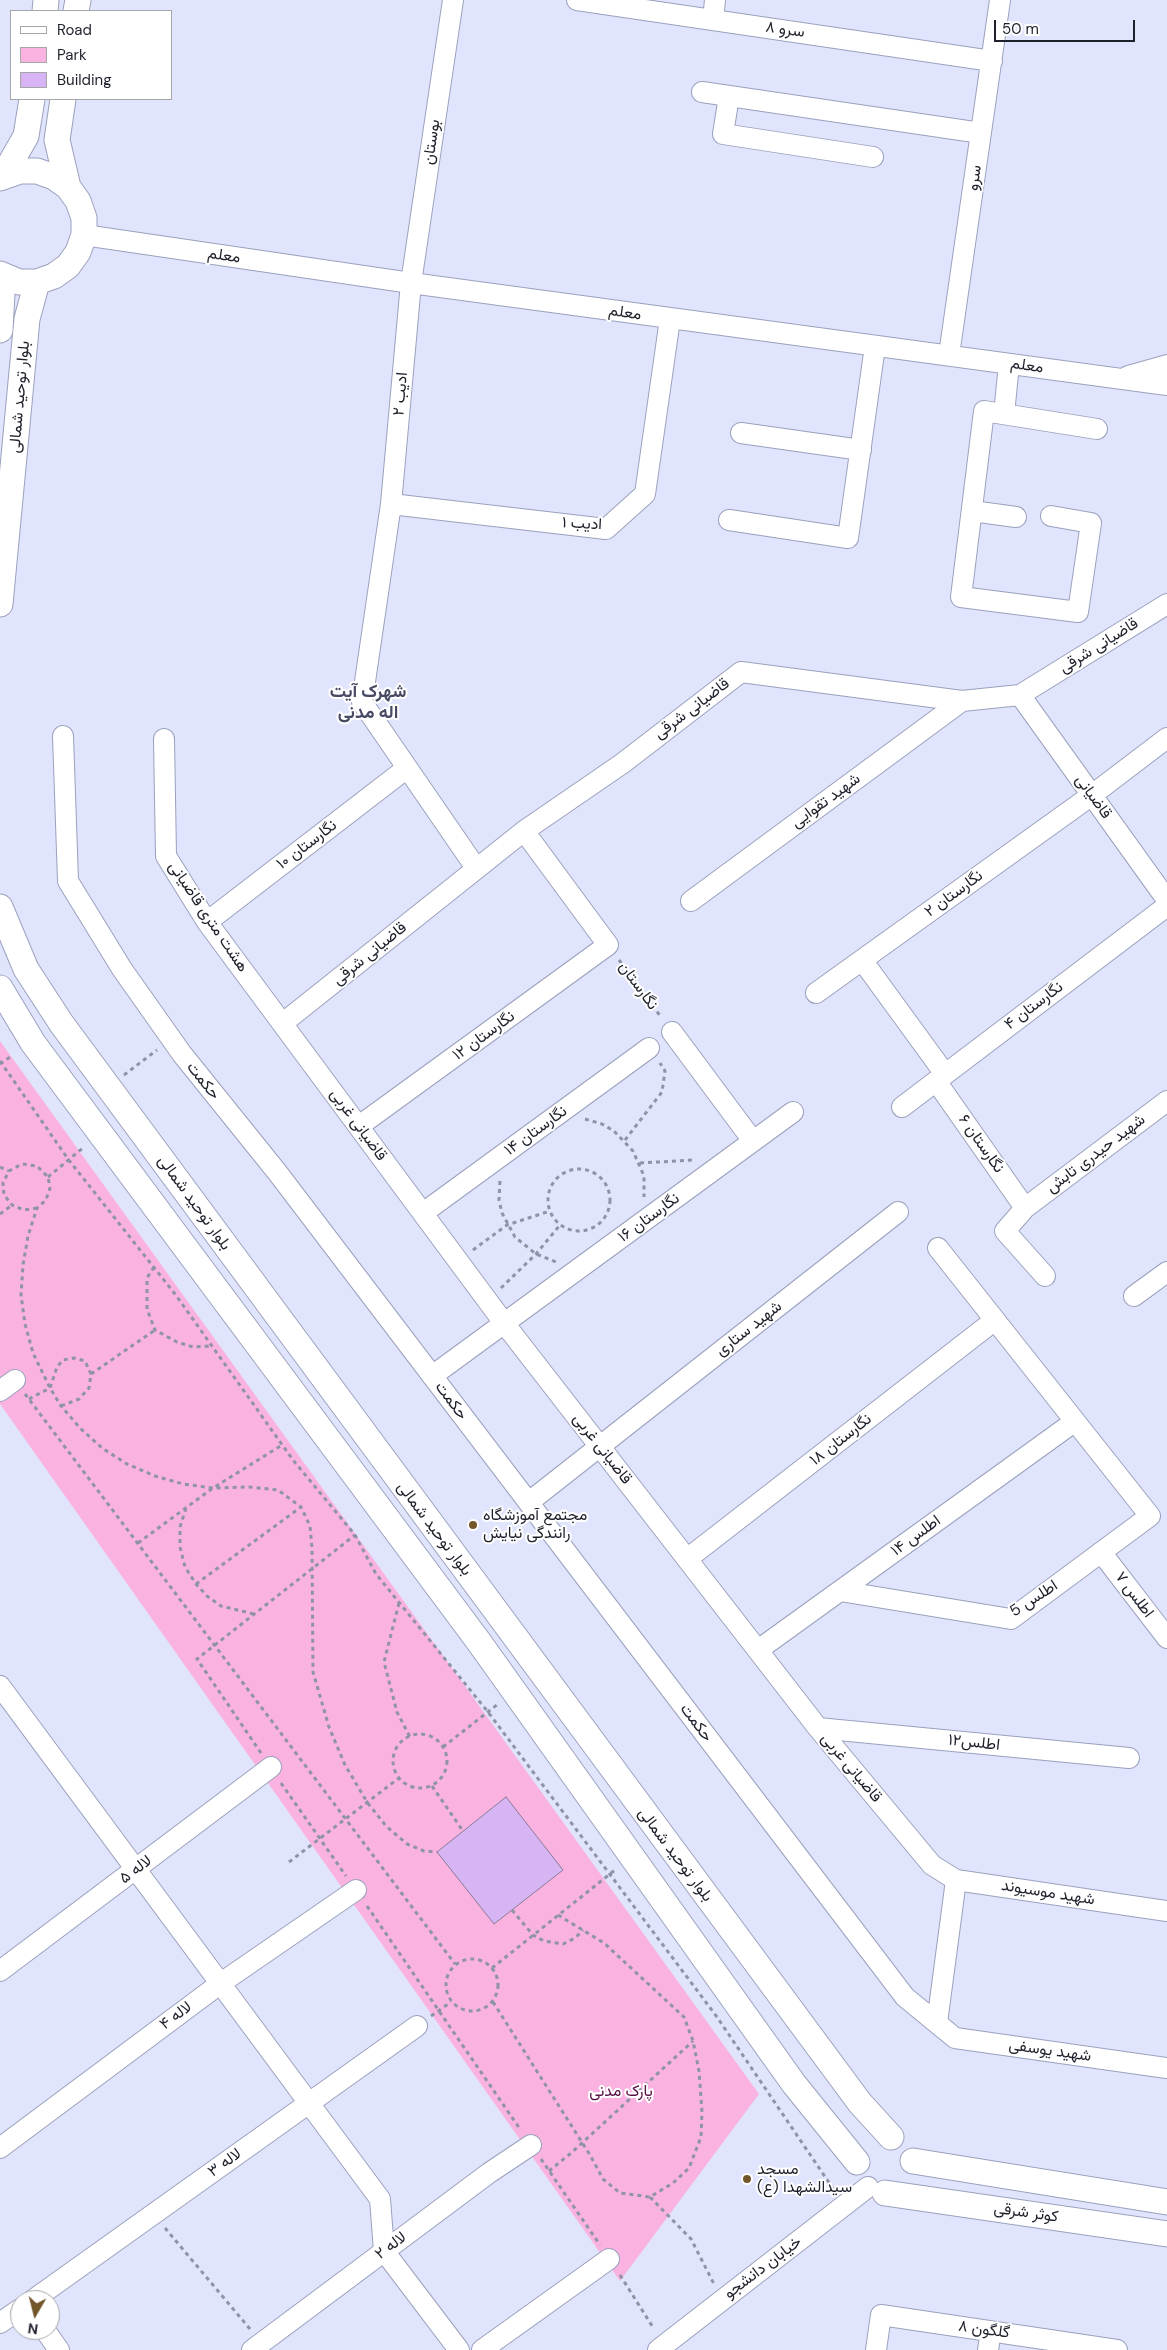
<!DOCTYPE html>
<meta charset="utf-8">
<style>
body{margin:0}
#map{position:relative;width:1167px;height:2350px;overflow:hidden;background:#e0e5fd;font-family:"DM Sans",sans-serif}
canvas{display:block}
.legend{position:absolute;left:10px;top:10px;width:162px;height:90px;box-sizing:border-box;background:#fff;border:1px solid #a5a6aa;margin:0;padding:6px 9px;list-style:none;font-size:15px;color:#1e202b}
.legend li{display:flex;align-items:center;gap:10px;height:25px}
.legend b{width:25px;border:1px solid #a5a6aa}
.north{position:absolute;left:10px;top:2290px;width:50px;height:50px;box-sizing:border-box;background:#fff;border:1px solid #a5a6aa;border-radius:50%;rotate:188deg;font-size:14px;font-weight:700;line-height:20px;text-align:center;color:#1e202b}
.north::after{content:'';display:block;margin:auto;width:18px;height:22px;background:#73562a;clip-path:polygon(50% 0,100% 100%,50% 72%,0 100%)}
.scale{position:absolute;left:994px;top:20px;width:141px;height:22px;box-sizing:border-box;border:2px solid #1e202b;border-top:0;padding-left:6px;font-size:15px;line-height:18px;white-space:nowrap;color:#1e202b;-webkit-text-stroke:4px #fff;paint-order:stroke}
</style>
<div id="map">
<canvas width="1167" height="2350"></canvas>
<ul class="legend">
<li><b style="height:6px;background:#fff"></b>Road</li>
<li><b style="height:14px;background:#fab3e1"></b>Park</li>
<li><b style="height:14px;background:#d7b5f5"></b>Building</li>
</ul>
<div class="north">N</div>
<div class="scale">50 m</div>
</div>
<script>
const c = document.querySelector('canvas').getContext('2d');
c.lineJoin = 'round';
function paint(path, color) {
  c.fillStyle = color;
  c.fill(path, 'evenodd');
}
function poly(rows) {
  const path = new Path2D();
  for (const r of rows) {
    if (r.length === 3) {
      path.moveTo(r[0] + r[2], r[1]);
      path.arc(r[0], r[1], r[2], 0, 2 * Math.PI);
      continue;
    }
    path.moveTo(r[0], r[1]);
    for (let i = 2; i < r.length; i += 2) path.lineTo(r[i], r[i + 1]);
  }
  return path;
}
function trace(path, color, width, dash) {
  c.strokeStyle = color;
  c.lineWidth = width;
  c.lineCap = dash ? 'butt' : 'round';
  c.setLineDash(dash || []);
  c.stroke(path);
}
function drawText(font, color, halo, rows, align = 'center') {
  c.font = font + ' "DM Sans",Vazirmatn,sans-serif';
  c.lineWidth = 4;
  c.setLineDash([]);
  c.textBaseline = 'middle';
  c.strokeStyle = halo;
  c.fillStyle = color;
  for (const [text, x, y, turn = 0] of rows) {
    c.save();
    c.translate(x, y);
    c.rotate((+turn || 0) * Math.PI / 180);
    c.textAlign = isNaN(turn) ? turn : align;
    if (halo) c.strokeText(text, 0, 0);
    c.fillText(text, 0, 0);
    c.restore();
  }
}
paint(poly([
 [0,1041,759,2094,620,2281,0,1404]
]), '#fab3e1');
const building = poly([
 [506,1797,563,1870,494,1924,437,1852,506,1797]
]);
paint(building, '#d7b5f5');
trace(building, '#887b94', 1);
const minor = poly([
 [453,0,411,283,391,504,362,702,476,868],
 [577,0,992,61],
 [713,20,715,0],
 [702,92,981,133],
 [729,96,723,134,873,157],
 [84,235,411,283,1167,385],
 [949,355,1000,0],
 [1128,376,1167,365],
 [1004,414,1009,364],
 [741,433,861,450],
 [391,504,606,529,645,494,670,319],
 [972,511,1016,517],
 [1051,516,1091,523,1078,612,961,597,984,411,1097,429],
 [729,520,848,538,875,346],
 [1020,695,1167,900],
 [63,736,68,881,122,969,182,1054,277,1172,905,1997,955,2038,1167,2068],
 [164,739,166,856,207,922,504,1323,818,1728,932,1865,956,1880,1167,1911],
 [691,901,962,701],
 [207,922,407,768],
 [862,960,945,1074],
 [816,993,1092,795,1167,738],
 [283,1023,524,831,623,763,741,672,962,701,1020,695,1167,604],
 [672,1032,753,1141],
 [936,1081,1025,1208],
 [902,1107,1167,906],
 [359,1126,608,945,524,831],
 [423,1213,649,1048],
 [1045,1276,1005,1231,1025,1208,1167,1101],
 [1134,1296,1167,1272],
 [432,1376,793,1112],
 [0,1391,15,1380],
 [529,1502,898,1212],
 [1101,1552,1167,1638],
 [687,1559,995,1320],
 [840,1591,1011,1619,1150,1516,938,1248],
 [758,1650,1074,1422],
 [0,1686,380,2199,384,2251,459,2350],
 [818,1728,1129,1758],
 [0,1971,271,1767],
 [937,2023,956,1880],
 [0,2148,221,1983,356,1890],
 [33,2300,417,2026],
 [0,2323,20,2309],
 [45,2330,59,2350],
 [252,2350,489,2173,531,2145],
 [482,2350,609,2259],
 [658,2350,868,2187],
 [876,2350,881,2315,1117,2350],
 [988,2350,991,2331]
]);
const major = poly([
 [45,11,46,0],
 [76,11,78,0],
 [63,99,57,140,68,187],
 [3,176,26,136,32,99],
 [0,178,20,171,37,171,54,177,68,187,78,201,84,218,84,235,78,252,68,266,54,276,37,282,19,282,0,274],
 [0,330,3,276],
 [0,604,27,319,37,282],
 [0,907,26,969,61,1023,860,2103,891,2137],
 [0,988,33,1043,479,1642,794,2084,857,2162],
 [913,2161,1167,2202],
 [885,2193,1167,2234]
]);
trace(minor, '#9ba1bd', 22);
trace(major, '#9ba1bd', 27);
trace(poly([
 [619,960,661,1017],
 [0,1061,68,1159,175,1294,293,1460,355,1535,376,1574,488,1712,717,2017,834,2190],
 [0,1064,10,1057],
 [124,1075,157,1050],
 [585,1119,602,1124,614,1131,633,1151,644,1176,644,1197],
 [625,1140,662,1092,665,1071,660,1063],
 [640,1163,694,1160],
 [0,1167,9,1171],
 [579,1200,31],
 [48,1177,84,1147],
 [500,1181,499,1200,502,1213,515,1237,536,1254,556,1262],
 [37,1208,24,1210,12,1205,4,1195,3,1183,9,1171,22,1164,37,1166,48,1177,50,1188,46,1200,37,1208,28,1236,23,1265,21,1295,25,1324,33,1353,50,1388,61,1406,80,1428,102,1448,127,1464,155,1476,183,1484,213,1488,249,1487,278,1490,301,1507,310,1526,312,1548,313,1672,329,1727,345,1765,367,1802,386,1826,407,1844,424,1851,437,1852],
 [0,1214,12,1205],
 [473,1250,507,1225,550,1211],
 [154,1267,147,1278,147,1309,155,1330,177,1342,193,1347,211,1346],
 [501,1288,536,1254,560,1225],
 [91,1374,155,1330],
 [25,1394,455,1964],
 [29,1399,50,1388,57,1367,63,1360,74,1358,85,1361,91,1374,89,1388,79,1399,61,1406],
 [186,1508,180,1527,180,1547,185,1567,196,1584,207,1596,221,1606,254,1614],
 [138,1543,213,1488,282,1445],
 [196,1584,301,1507],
 [399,1603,384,1662,397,1712,410,1737],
 [420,1761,27],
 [443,1747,498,1704],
 [261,1753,197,1659,355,1535],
 [281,1783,346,1876],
 [432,1786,463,1831],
 [289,1862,399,1778],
 [367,1906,520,2129],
 [512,1910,533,1935,544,1941,563,1944,575,1938,583,1930],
 [472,1985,26],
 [492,1968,615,1870],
 [493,2002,590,2155,603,2179,620,2193,650,2197,673,2183,689,2168,701,2137,702,2112,699,2071,693,2041,684,2017,604,1943,558,1915],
 [431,2016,451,2002],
 [541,2159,600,2245],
 [549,2171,570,2154,693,2041],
 [650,2197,691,2239,714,2284],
 [165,2228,250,2329],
 [620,2275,654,2329]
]), '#8f93a5', 3, [4, 4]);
trace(minor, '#fff', 20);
trace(major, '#fff', 25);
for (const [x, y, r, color] of [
 [473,1525,5,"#73562a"],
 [747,2179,5,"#73562a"]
]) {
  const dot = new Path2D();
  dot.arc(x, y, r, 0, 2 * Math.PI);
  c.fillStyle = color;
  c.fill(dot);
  trace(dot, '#fff', 2);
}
drawText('16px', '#1e202b', '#fff', [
 ["سرو ۸",785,30,8],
 ["بوستان",432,142,-82],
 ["سرو",975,178,-82],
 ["معلم",224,256,8],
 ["معلم",625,313,8],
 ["معلم",1027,366,8],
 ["ادیب ۲",401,394,-85],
 ["بلوار توحید شمالی",20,397,-85],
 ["ادیب ۱",582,524,3],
 ["قاضیانی شرقی",1099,646,-32],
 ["قاضیانی شرقی",692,709,-37],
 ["قاضیانی",1093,797,54],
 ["شهید تقوایی",826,801,-36],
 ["نگارستان ۱۰",307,845,-37],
 ["نگارستان ۲",954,894,-36],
 ["هشت متری قاضیانی",208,917,56],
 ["قاضیانی شرقی",370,954,-39],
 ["نگارستان",638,986,54],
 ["نگارستان ۴",1034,1006,-37],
 ["نگارستان ۱۲",484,1036,-36],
 ["حکمت",203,1081,51],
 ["قاضیانی غربی",358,1125,54],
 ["نگارستان ۱۴",536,1131,-36],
 ["نگارستان ۶",981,1144,55],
 ["شهید حیدری تابش",1096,1154,-37],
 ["بلوار توحید شمالی",194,1203,54],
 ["نگارستان ۱۶",649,1218,-36],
 ["شهید ستاری",749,1329,-38],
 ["حکمت",451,1401,53],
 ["نگارستان ۱۸",841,1440,-38],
 ["قاضیانی غربی",602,1449,52],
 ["بلوار توحید شمالی",434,1529,53],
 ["اطلس ۱۴",916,1536,-36],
 ["اطلس ۷",1134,1595,53],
 ["اطلس 5",1034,1599,-33],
 ["حکمت",696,1723,53],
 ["اطلس۱۲",974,1743,6],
 ["قاضیانی غربی",851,1768,50],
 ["بلوار توحید شمالی",675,1855,53],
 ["لاله ۵",136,1870,-37],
 ["شهید موسیوند",1048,1893,9],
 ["لاله ۴",176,2016,-37],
 ["شهید یوسفی",1050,2051,8],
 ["لاله ۳",225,2163,-36],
 ["کوثر شرقی",1026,2213,8],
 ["لاله ۲",391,2246,-37],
 ["خیابان دانشجو",763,2268,-37],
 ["گلگون ۸",984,2330,8]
]);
drawText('16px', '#1e202b', '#fff', [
 ["مجتمع آموزشگاه",483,1516],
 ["رانندگی نیایش",483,1534],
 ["مسجد",757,2170],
 ["سیدالشهدا (ع)",757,2188]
], 'left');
drawText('16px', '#570f45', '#fff', [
 ["پارک مدنی",621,2092]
]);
drawText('bold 18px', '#464a63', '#fff', [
 ["شهرک آیت",368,692],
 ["اله مدنی",368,713]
]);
</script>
